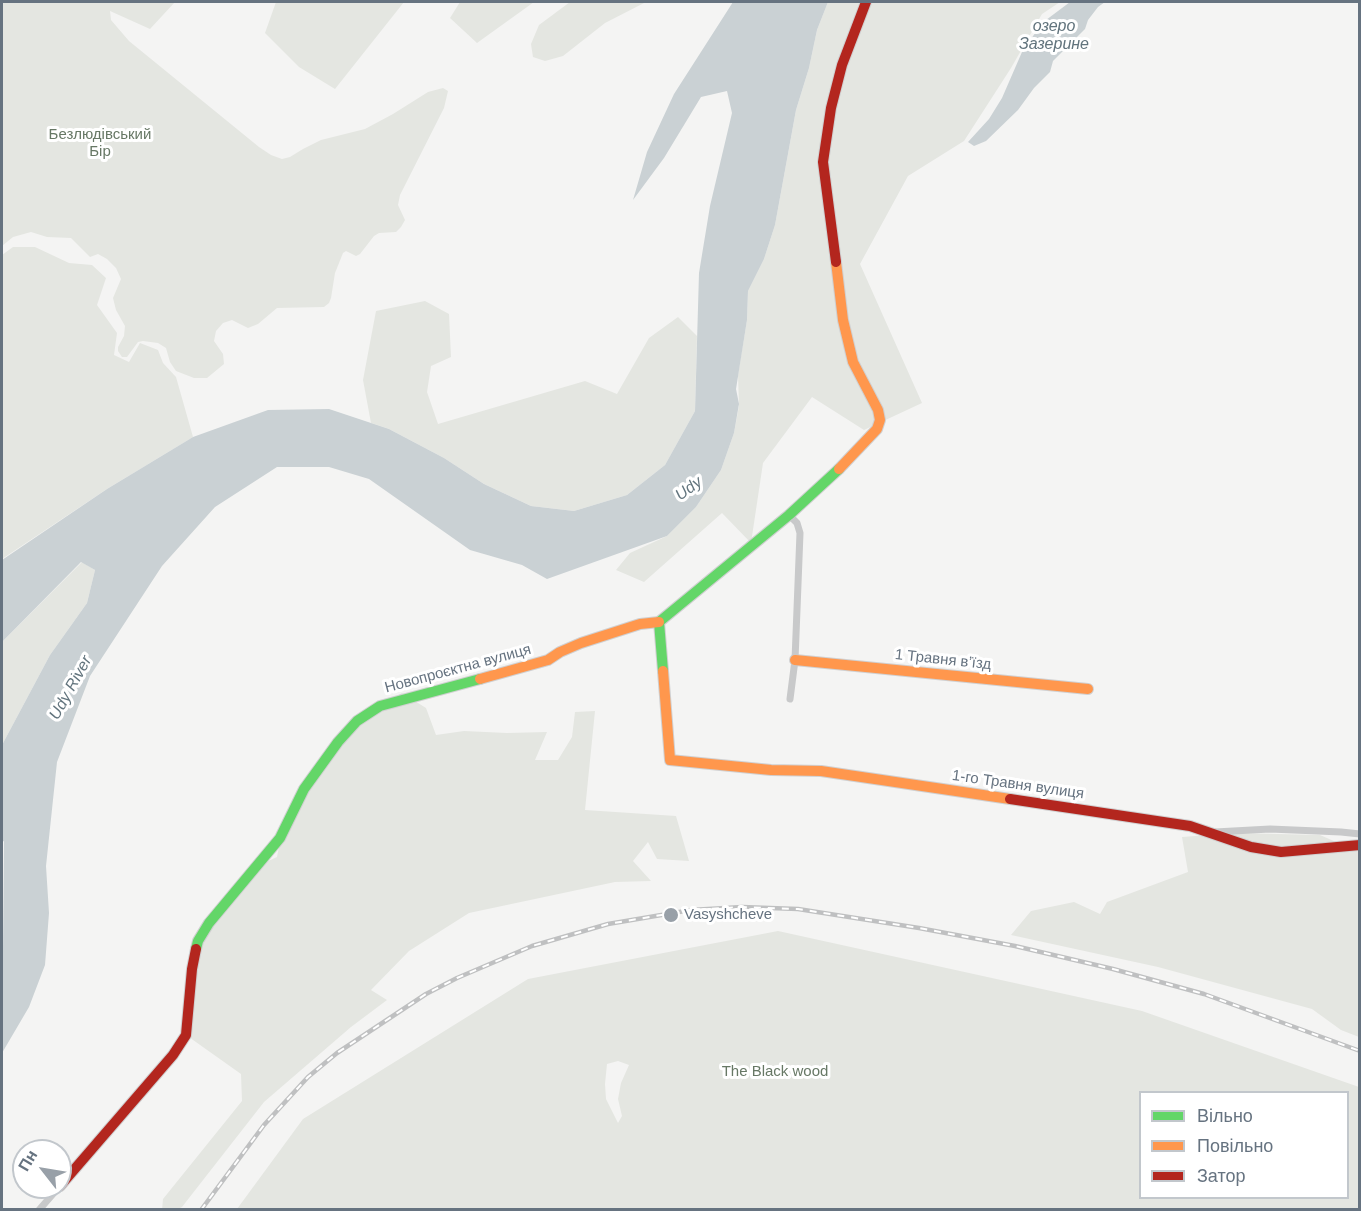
<!DOCTYPE html>
<meta charset="utf-8">
<style>
body{margin:0}
#map{position:relative;width:1361px;height:1211px;overflow:hidden;background:#f4f4f3;font-family:Helvetica,sans-serif}
canvas{display:block}
.frame{position:absolute;inset:0;border:3px solid #667380;pointer-events:none}
.legend{position:absolute;left:1139px;top:1091px;width:210px;height:108px;box-sizing:border-box;background:#fff;border:2px solid #c2c7cc;margin:0;padding:8px 10px;list-style:none;font-size:18px;color:#667380}
.legend li{display:flex;align-items:center;gap:12px;height:30px}
.legend b{width:30px;border:2px solid #c2c7cc}
.north{position:absolute;left:12px;top:1139px;width:60px;height:60px;box-sizing:border-box;background:#fff;border:2px solid #c2c7cc;border-radius:50%;rotate:301deg;font-size:16px;font-weight:700;line-height:24px;text-align:center;color:#667380}
.north::after{content:'';display:block;margin:auto;width:21px;height:27px;background:#98a0a8;clip-path:polygon(50% 0,100% 100%,50% 72%,0 100%)}
</style>
<div id="map">
<canvas width="1361" height="1211"></canvas>
<div class="frame"></div>
<ul class="legend">
<li><b style="height:8px;background:#63d668"></b>Вільно</li>
<li><b style="height:8px;background:#ff974d"></b>Повільно</li>
<li><b style="height:8px;background:#b3261e"></b>Затор</li>
</ul>
<div class="north">Пн</div>
</div>
<script>
const c = document.querySelector('canvas').getContext('2d');
c.lineJoin = 'round';
function paint(path, color) {
  c.fillStyle = color;
  c.fill(path, 'evenodd');
}
function poly(rows) {
  const path = new Path2D();
  for (const r of rows) {
    path.moveTo(r[0], r[1]);
    for (let i = 2; i < r.length; i += 2) path.lineTo(r[i], r[i + 1]);
  }
  return path;
}
function trace(path, color, width, dash) {
  c.strokeStyle = color;
  c.lineWidth = width;
  c.lineCap = dash ? 'butt' : 'round';
  c.setLineDash(dash || []);
  c.stroke(path);
}
function drawText(font, color, halo, rows, align = 'center') {
  c.font = font + ' Helvetica,sans-serif';
  c.lineWidth = 6;
  c.setLineDash([]);
  c.textBaseline = 'middle';
  c.strokeStyle = halo;
  c.fillStyle = color;
  for (const [text, x, y, turn = 0] of rows) {
    c.save();
    c.translate(x, y);
    c.rotate((+turn || 0) * Math.PI / 180);
    c.textAlign = isNaN(turn) ? turn : align;
    if (halo) c.strokeText(text, 0, 0);
    c.fillText(text, 0, 0);
    c.restore();
  }
}
paint(poly([
 [2,2,175,2,150,29,110,11,111,20,129,41,259,147,271,155,282,159,290,157,303,149,321,140,365,129,393,114,428,92,443,88,448,91,444,108,400,195,398,205,405,220,401,227,396,232,379,233,374,236,360,254,356,256,346,251,343,253,335,273,331,298,329,303,324,307,277,308,258,324,248,328,232,320,223,323,216,331,214,341,223,354,224,364,207,378,194,378,176,371,170,362,166,348,158,343,143,341,138,342,127,357,122,357,118,351,118,347,124,336,125,326,116,310,113,298,121,279,116,268,107,259,98,254,90,257,71,238,47,237,31,232,13,237,2,246],
 [276,2,404,2,335,89,299,67,265,33],
 [460,2,534,2,477,43,450,18],
 [570,2,646,2,605,23,563,56,545,61,533,57,531,44,539,25],
 [828,2,1060,2,1042,14,1011,68,964,141,908,176,860,264,922,403,864,430,812,397,763,463,751,543,722,513,644,582,616,570,630,553,667,536,696,507,721,470,734,433,739,406,738,375,747,320,748,291,764,259,775,225,796,110,809,68,817,30],
 [13,247,35,247,69,263,92,265,106,278,97,305,117,333,114,355,129,362,140,343,158,350,163,363,176,377,193,437,107,489,2,559,2,255],
 [425,301,449,314,451,357,431,366,427,392,438,424,585,381,617,394,649,338,678,317,697,336,695,411,665,465,627,495,574,511,531,506,484,484,444,458,389,429,371,423,363,380,376,311],
 [82,562,95,570,87,603,50,655,2,745,2,642],
 [402,693,426,708,436,735,464,731,507,733,547,732,535,760,558,760,572,737,575,712,595,711,585,810,676,816,689,861,657,859,648,842,633,861,651,881,615,882,469,913,409,951,371,990,387,1000,351,1027,264,1102,182,1207,178,1209,162,1210,163,1199,242,1101,241,1074,186,1035,192,969,209,923,255,867,277,857,285,815,338,742,380,706],
 [1235,833,1320,835,1359,852,1359,1037,1341,1030,1312,1009,1158,967,1011,935,1031,911,1074,902,1100,914,1107,902,1188,872,1182,837],
 [778,931,1142,1011,1359,1087,1359,1209,237,1209,303,1119,528,979],
 [618,1061,629,1065,621,1083,618,1099,622,1116,618,1123,606,1099,605,1084,607,1064],
 [1140,1092,1348,1092,1348,1198,1140,1198]
]), '#e4e6e1');
paint(poly([
 [733,2,828,2,817,30,809,68,796,110,775,225,764,259,748,291,747,320,736,389,739,404,734,433,721,470,696,507,667,536,547,579,522,565,470,550,369,479,329,467,277,467,215,507,162,566,90,676,57,762,46,866,49,913,45,965,29,1007,2,1053,4,841,2,842,2,745,50,655,87,603,95,570,81,562,2,642,2,560,107,489,193,437,268,410,329,409,389,429,444,458,484,484,531,506,574,511,627,495,665,465,695,411,699,273,710,206,732,113,727,91,701,97,664,158,633,200,647,152,674,94],
 [1070,2,1105,2,1098,7,1088,20,1085,29,1053,61,1050,72,1034,88,1018,110,986,141,974,146,968,142,989,119,1002,98,1022,52,1042,23]
]), '#cad1d4');
const fast = poly([
 [663,671,659,622,789,515,839,469],
 [196,949,198,941,209,923,280,838,304,789,338,742,357,721,380,706,480,679]
]);
const slow = poly([
 [836,262,843,320,853,362,878,410,880,420,877,429,839,469],
 [795,660,1088,689],
 [663,671,670,760,771,770,821,771,1010,799],
 [480,679,548,660,560,652,581,643,640,624,659,622]
]);
const jam = poly([
 [836,262,823,162,831,108,842,65,866,2],
 [1010,799,1190,826,1251,847,1281,852,1360,845],
 [60,1186,173,1055,186,1035,192,969,196,949]
]);
trace(fast, '#d0d0d1', 12);
trace(slow, '#d0d0d1', 12);
trace(jam, '#d0d0d1', 12);
trace(poly([
 [789,515,797,523,800,533,795,660,790,699],
 [1215,832,1270,829,1341,832,1360,834],
 [39,1210,59,1187]
]), '#c8c9ca', 7);
trace(fast, '#63d668', 10);
trace(slow, '#ff974d', 10);
trace(jam, '#b3261e', 10);
const rail = poly([
 [201,1210,264,1125,308,1077,337,1053,426,994,457,978,532,946,608,924,691,910,742,907,798,909,919,928,1015,946,1113,969,1204,994,1360,1051]
]);
trace(rail, '#bfc0c1', 4.5);
trace(rail, '#fff', 2, [7]);
for (const [x, y, r, color] of [
 [671,915,8,"#98a0a8"]
]) {
  const dot = new Path2D();
  dot.arc(x, y, r, 0, 2 * Math.PI);
  c.fillStyle = color;
  c.fill(dot);
  trace(dot, '#fff', 2);
}
drawText('15px', '#677865', '#fff', [
 ["Безлюдівський",100,135],
 ["Бір",100,152],
 ["The Black wood",775,1072]
]);
drawText('15px', '#667380', '#fff', [
 ["1 Травня в’їзд",943,660,6],
 ["Новопроєктна вулиця",458,669,-15],
 ["1-го Травня вулиця",1018,785,8]
]);
drawText('15px', '#667380', '#fff', [
 ["Vasyshcheve",684,915]
], 'left');
drawText('italic 16px', '#62747d', '#fff', [
 ["озеро",1054,27],
 ["Зазерине",1054,45],
 ["Udy",689,489,-37],
 ["Udy River",71,688,-61]
]);
</script>
